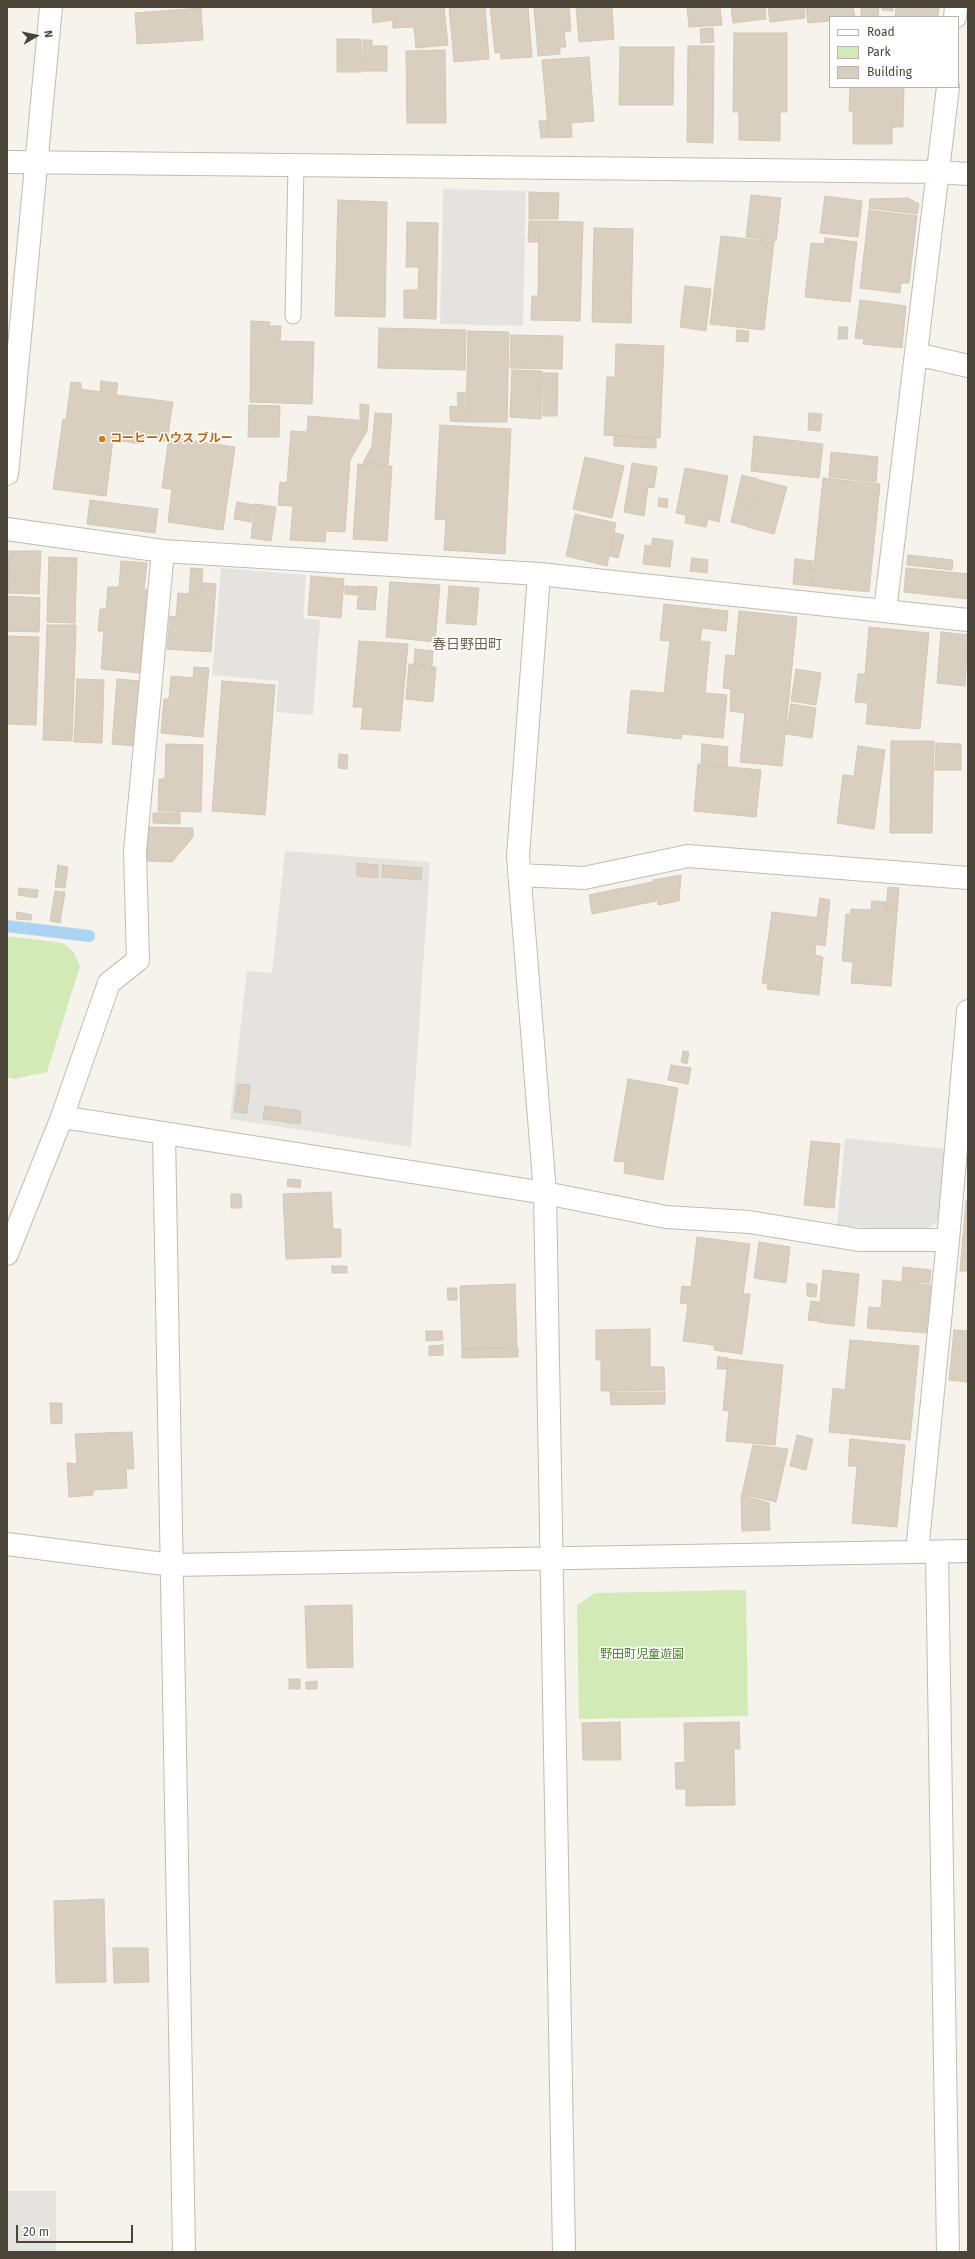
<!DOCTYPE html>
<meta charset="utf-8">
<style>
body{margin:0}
#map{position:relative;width:975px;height:2259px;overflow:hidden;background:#f6f3ec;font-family:"Fira Sans",sans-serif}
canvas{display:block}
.frame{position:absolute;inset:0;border:8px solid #4b4439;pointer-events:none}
.legend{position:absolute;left:829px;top:16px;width:130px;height:72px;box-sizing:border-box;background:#fff;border:1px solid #b7b4b0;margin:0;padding:5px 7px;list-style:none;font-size:12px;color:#4b4439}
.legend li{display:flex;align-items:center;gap:8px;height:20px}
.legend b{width:20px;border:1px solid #b7b4b0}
.north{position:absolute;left:16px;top:16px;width:40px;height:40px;-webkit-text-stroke:3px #fff;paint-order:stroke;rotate:81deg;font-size:11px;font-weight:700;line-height:16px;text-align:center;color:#4b4439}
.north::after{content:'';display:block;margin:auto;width:14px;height:18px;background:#4b4439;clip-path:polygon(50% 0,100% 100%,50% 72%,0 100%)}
.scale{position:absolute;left:16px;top:2225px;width:117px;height:18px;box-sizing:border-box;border:2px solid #4b4439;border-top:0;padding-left:5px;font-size:12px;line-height:14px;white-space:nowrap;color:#4b4439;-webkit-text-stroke:3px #fff;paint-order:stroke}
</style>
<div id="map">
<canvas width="975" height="2259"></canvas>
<div class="frame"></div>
<ul class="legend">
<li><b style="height:5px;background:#fff"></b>Road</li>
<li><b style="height:11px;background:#d2eab5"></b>Park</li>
<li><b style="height:11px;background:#d8cfc1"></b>Building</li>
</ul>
<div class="north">N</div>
<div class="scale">20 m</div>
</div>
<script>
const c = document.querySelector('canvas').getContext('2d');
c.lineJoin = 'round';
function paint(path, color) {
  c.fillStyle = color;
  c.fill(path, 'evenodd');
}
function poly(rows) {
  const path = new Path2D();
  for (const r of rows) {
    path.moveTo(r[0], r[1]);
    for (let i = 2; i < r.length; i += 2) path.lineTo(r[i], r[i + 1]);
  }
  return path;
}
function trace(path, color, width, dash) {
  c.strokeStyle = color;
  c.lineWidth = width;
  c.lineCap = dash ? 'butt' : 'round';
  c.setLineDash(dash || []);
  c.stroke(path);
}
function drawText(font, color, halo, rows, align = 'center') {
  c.font = font + ' "Fira Sans","Noto Sans JP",sans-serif';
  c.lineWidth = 3;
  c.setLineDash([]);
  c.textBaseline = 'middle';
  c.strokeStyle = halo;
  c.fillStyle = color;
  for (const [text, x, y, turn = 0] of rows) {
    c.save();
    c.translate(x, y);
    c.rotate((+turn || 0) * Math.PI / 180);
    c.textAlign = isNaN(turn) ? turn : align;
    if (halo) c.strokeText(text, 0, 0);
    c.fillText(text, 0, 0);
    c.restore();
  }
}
paint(poly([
 [7,936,63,943,73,951,80,966,47,1072,14,1079,7,1077],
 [746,1590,748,1716,579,1719,577,1605,595,1593]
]), '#d2eab5');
paint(poly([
 [443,189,526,191,523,326,440,324],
 [221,568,306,575,303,618,320,620,313,715,276,712,278,681,212,675],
 [285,851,430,862,411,1147,230,1119,247,971,272,973],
 [845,1138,946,1149,939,1220,927,1229,906,1231,837,1225],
 [7,2191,56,2191,56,2252,7,2252]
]), '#e5e3e0');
trace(poly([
 [7,926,89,936]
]), '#a9d4f2', 12);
const building = poly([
 [372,7,444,7,448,45,416,48,414,27,393,28,393,20,373,23,372,7],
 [449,7,485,7,489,59,454,62,449,7],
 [490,7,528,7,532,57,501,59,500,52,495,53,490,7],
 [534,7,569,7,571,31,564,31,566,47,560,47,560,54,538,56,534,7],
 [576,7,612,7,614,39,579,42,576,7],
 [687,7,720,7,722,25,689,27,687,7],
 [731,7,765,7,766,19,733,23,731,7],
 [768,7,804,7,805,18,770,22,768,7],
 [806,7,853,7,855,17,830,17,830,21,808,23,806,7],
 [861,7,879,7,878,17,861,17,861,7],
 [882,7,893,7,893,11,882,10,882,7],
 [896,7,939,7,938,17,895,17,896,7],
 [201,8,203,40,137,44,135,13,201,8],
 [713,28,714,42,701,43,700,29,713,28],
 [734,33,787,33,787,112,780,112,780,141,739,140,739,112,733,112,734,33],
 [337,39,361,39,362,72,337,72,337,39],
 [363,40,372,40,372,46,387,46,387,71,363,71,363,40],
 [688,46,714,46,713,143,687,142,688,46],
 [620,47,674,47,673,105,619,105,620,47],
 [445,50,446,123,407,123,406,51,445,50],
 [589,57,594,121,571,123,572,137,549,138,542,60,589,57],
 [850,87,904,87,903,127,892,127,892,144,853,144,853,111,849,111,850,87],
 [539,121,547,121,548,137,541,138,539,121],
 [529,192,559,193,558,219,529,219,529,192],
 [751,195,781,198,776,241,746,237,751,195],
 [825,196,862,201,858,237,820,233,825,196],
 [908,198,919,204,917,214,869,208,870,199,908,198],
 [338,200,387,202,385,317,335,316,338,200],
 [869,210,917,216,909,283,901,283,900,293,860,288,869,210],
 [529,221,538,221,538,242,528,242,529,221],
 [539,221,583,222,580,321,531,320,532,296,538,296,539,221],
 [407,222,438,223,436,319,404,318,404,290,418,290,419,267,406,267,407,222],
 [594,228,633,229,631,323,592,322,594,228],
 [721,236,774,242,764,330,710,324,721,236],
 [825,238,857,242,850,302,805,297,811,243,825,244,825,238],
 [685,286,711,289,706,331,680,327,685,286],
 [860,300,906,306,902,348,863,344,864,339,855,338,860,300],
 [251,321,270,322,269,326,281,326,280,341,314,342,312,404,250,402,251,321],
 [839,327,848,327,847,339,838,339,839,327],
 [379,328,466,330,465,370,378,368,379,328],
 [737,330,749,331,748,342,736,341,737,330],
 [468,331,509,332,507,422,466,422,468,331],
 [511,335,563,336,562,369,510,368,511,335],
 [616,344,664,346,660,438,604,435,607,377,615,377,616,344],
 [512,370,542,371,541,419,510,417,512,370],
 [543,373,558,373,557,416,543,416,543,373],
 [101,381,118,383,116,395,173,402,167,441,144,437,143,444,113,440,106,496,53,489,63,419,66,420,71,382,81,383,81,389,100,392,101,381],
 [465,392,465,422,450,421,450,406,458,407,457,393,465,392],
 [360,404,369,405,368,420,360,419,360,404],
 [249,405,280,406,279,437,248,437,249,405],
 [375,413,392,414,388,465,363,463,372,446,375,413],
 [809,413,822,414,820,431,808,430,809,413],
 [308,416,368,421,367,431,350,460,345,532,326,531,325,542,290,540,293,506,278,505,280,482,287,483,291,431,307,432,308,416],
 [440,425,511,429,505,554,444,550,446,520,435,519,440,425],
 [614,436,656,438,656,448,614,446,614,436],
 [754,436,823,444,819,478,751,471,754,436],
 [169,437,235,447,223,530,168,522,172,489,162,488,169,437],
 [831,452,878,457,876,482,829,477,831,452],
 [585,457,624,466,612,518,573,509,585,457],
 [632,463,657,467,654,488,648,487,644,516,624,512,632,463],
 [358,464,392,466,387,541,353,539,358,464],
 [685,468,728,476,719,522,708,519,706,527,685,523,686,515,676,513,685,468],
 [742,475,758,479,746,526,731,522,742,475],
 [823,478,880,484,869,592,812,586,823,478],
 [759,480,787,487,774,534,747,527,759,480],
 [659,498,668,499,667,508,658,506,659,498],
 [90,500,158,509,155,533,87,524,90,500],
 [237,502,254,505,251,522,234,519,237,502],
 [255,504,276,507,271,541,251,538,255,504],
 [575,514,616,523,607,566,566,556,575,514],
 [615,533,624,535,618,558,610,556,615,533],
 [653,538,673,541,670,567,643,564,645,545,651,546,653,538],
 [9,551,41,551,39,594,8,593,9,551],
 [908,555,953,560,952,570,907,565,908,555],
 [49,557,77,558,75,623,47,622,49,557],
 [692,558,708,560,707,573,690,571,692,558],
 [795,559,813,561,811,586,793,584,795,559],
 [121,561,147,563,144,589,148,590,140,673,101,669,104,631,98,631,100,609,106,609,108,587,119,587,121,561],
 [191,568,203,569,201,594,189,593,191,568],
 [906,568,968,574,968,599,904,592,906,568],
 [311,576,344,579,341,618,308,615,311,576],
 [390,582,440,585,435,642,386,637,390,582],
 [203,583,216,584,211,652,167,649,170,616,176,617,178,593,202,595,203,583],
 [345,586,358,587,357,595,345,594,345,586],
 [359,586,377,587,375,610,357,609,359,586],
 [449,586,479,588,476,625,446,623,449,586],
 [7,596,40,598,39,632,7,631,7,596],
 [664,604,728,611,726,631,702,628,700,641,710,642,705,693,727,695,723,738,682,734,681,739,627,733,631,690,664,693,670,641,660,640,664,604],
 [739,611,797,617,782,766,740,762,745,713,730,711,731,689,723,688,726,655,735,656,739,611],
 [47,625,76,625,72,741,43,740,47,625],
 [869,627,929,633,920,729,866,724,868,703,855,702,858,674,865,674,869,627],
 [941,632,968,635,965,686,937,683,941,632],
 [7,636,39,637,36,725,7,724,7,636],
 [359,641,408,644,400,731,361,729,363,707,353,707,359,641],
 [415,649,433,651,432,665,414,664,415,649],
 [409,664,436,667,433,702,406,699,409,664],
 [194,667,209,668,203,737,161,733,164,699,169,699,171,676,193,678,194,667],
 [796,669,821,673,816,705,791,701,796,669],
 [77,679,104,680,102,743,74,742,77,679],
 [117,679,140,681,135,746,112,744,117,679],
 [222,681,275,685,265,815,212,811,222,681],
 [791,704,816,708,812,738,786,734,791,704],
 [891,741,934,741,932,833,890,833,891,741],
 [936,743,961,744,961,770,935,770,936,743],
 [166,744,203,745,201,812,158,811,159,779,165,779,166,744],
 [702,744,728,747,727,766,701,763,702,744],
 [858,746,885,750,874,829,837,823,843,775,854,776,858,746],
 [339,754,348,755,347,769,338,768,339,754],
 [698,764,761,770,756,817,694,811,698,764],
 [153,813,180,813,180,824,153,823,153,813],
 [149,827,193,828,193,837,172,862,147,861,149,827],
 [357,863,378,865,378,878,357,876,357,863],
 [58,865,68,867,65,888,55,887,58,865],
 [383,865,422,868,421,880,382,877,383,865],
 [681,875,679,901,658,905,653,880,681,875],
 [652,882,656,901,592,914,589,895,652,882],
 [888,887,899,888,897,912,886,911,888,887],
 [19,888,38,890,37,898,18,895,19,888],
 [55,891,65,892,60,923,50,921,55,891],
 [820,898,830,900,828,918,817,917,820,898],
 [872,901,886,902,885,911,897,913,891,986,851,983,853,962,842,961,846,914,850,914,851,909,871,910,872,901],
 [17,912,32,915,31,920,16,919,17,912],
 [772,912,828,919,825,946,816,944,815,955,823,957,819,995,767,989,768,984,762,983,772,912],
 [683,1051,689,1052,687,1064,681,1062,683,1051],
 [671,1065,691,1068,688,1084,668,1080,671,1065],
 [628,1079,678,1088,663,1180,624,1173,625,1162,614,1161,628,1079],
 [238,1084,250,1085,247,1113,234,1112,238,1084],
 [265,1106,301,1111,300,1124,263,1119,265,1106],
 [811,1141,840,1144,834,1208,804,1205,811,1141],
 [288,1179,301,1180,300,1188,287,1186,288,1179],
 [331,1192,333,1229,341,1229,341,1257,286,1259,283,1194,331,1192],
 [231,1194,241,1194,242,1208,231,1208,231,1194],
 [966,1201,968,1201,968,1271,960,1271,966,1201],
 [697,1237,750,1244,743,1294,750,1294,742,1354,714,1350,714,1345,683,1341,688,1304,680,1303,682,1286,691,1287,697,1237],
 [759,1242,790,1247,786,1283,754,1278,759,1242],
 [332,1266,347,1266,347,1273,332,1273,332,1266],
 [903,1267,931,1270,930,1283,902,1281,903,1267],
 [823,1270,859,1274,854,1326,818,1322,823,1270],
 [883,1280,931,1285,926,1333,867,1328,869,1307,881,1308,883,1280],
 [807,1283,817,1285,816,1297,807,1296,807,1283],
 [515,1284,517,1347,462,1349,460,1286,515,1284],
 [447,1288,457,1288,457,1300,448,1300,447,1288],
 [811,1301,819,1302,817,1321,808,1320,811,1301],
 [650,1329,650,1367,664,1367,665,1390,601,1391,601,1360,596,1360,596,1330,650,1329],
 [954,1330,968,1331,968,1382,949,1380,954,1330],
 [426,1331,442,1331,443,1340,426,1341,426,1331],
 [850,1340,919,1346,910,1440,829,1432,833,1388,845,1390,850,1340],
 [443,1345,443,1355,429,1356,429,1346,443,1345],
 [518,1348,518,1357,462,1358,462,1349,518,1348],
 [718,1357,728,1358,727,1369,717,1369,718,1357],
 [728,1359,783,1365,775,1445,726,1441,729,1411,723,1410,728,1359],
 [610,1392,665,1392,665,1404,611,1405,610,1392],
 [50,1403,62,1403,62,1423,51,1424,50,1403],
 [132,1432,134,1469,126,1469,127,1488,93,1490,93,1495,69,1497,67,1463,77,1464,75,1434,132,1432],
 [797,1435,813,1439,806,1470,790,1466,797,1435],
 [850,1439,905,1445,897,1527,852,1523,857,1466,848,1466,850,1439],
 [753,1445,788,1449,776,1502,742,1494,753,1445],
 [741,1495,769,1503,770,1530,742,1531,741,1495],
 [352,1605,353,1667,307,1668,305,1606,352,1605],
 [289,1679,300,1679,300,1689,289,1689,289,1679],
 [317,1681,317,1689,306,1689,306,1682,317,1681],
 [620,1722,621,1760,583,1760,582,1723,620,1722],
 [739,1722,740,1749,734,1749,735,1805,686,1806,686,1789,676,1789,675,1763,685,1762,684,1723,739,1722],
 [104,1899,106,1982,56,1983,54,1901,104,1899],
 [113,1948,148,1948,149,1982,114,1983,113,1948]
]);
paint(building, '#d8cfc1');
trace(building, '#d3c7b4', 1);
const lane = poly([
 [293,316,296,165]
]);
const street = poly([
 [955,17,956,7],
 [7,162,939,172,968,174],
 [916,354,968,366],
 [7,474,51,7],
 [7,529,163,551,539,574,968,620],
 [539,574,518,856,545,1193,564,2252],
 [885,611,948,87],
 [519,875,584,878,688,856,968,878],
 [62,1117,109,983,138,960,135,851,163,551],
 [7,1254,62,1117,164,1133],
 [7,1544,172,1565,968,1551],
 [917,1552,948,1240,968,1011],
 [937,1552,948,2252],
 [184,2252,164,1133,545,1193,666,1217,749,1222,859,1240,948,1240]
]);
trace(lane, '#c2bbae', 17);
trace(street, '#c2bbae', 24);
trace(lane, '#fff', 15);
trace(street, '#fff', 22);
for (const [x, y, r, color] of [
 [102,439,4,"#e8710a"]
]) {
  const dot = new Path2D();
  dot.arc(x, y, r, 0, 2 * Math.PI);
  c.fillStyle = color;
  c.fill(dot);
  trace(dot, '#fff', 1.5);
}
drawText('bold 12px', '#c56008', '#fff', [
 ["コーヒーハウス ブルー",110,439]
], 'left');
drawText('12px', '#4a7f2a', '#fff', [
 ["野田町児童遊園",642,1655]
]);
drawText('14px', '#6e6250', '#fff', [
 ["春日野田町",467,645]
]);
</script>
